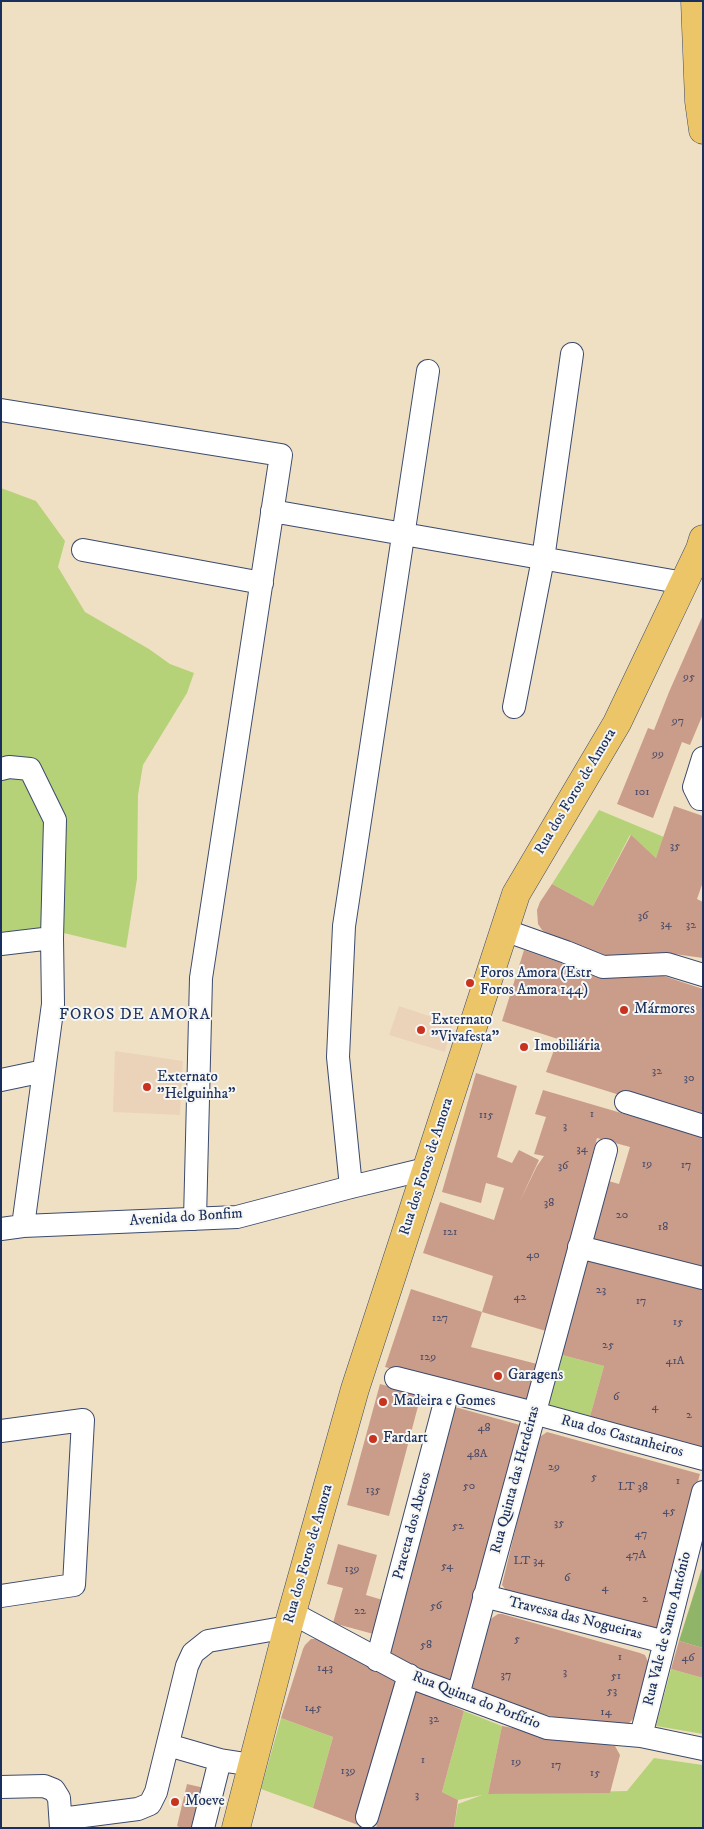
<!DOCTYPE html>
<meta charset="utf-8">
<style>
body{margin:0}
#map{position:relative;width:704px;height:1829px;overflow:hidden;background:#f0e0c3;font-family:"IM FELL DW Pica",serif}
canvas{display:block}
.frame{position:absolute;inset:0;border:2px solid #1b2f5e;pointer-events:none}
</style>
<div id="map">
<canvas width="704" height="1829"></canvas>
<div class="frame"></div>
</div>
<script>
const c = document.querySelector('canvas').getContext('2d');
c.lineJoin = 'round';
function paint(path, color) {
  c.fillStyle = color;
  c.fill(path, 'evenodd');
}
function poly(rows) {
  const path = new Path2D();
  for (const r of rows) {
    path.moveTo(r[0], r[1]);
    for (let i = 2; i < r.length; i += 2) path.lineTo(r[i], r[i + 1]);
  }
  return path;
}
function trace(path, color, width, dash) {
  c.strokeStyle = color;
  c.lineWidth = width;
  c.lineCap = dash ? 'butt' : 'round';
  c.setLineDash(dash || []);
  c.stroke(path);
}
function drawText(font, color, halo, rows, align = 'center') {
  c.font = font + ' "IM FELL DW Pica",serif';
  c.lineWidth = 4;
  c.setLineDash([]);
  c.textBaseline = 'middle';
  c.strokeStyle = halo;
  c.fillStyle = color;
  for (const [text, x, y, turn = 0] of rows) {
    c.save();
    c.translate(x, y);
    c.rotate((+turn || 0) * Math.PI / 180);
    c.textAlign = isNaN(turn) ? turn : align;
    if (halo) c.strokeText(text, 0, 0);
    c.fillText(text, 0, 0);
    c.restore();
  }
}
paint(poly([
 [399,1006,453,1024,445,1052,389,1035],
 [115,1051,183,1061,180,1115,113,1112]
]), '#ebd3ba');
paint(poly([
 [1,488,36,501,65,541,58,567,85,612,149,649,170,664,194,673,187,693,143,765,138,795,137,879,126,948,43,928,1,932],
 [599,810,664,837,656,858,630,835,593,906,552,884],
 [562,1355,604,1366,589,1420,546,1410],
 [671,1669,703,1678,703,1734,656,1726],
 [464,1711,502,1726,488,1794,627,1791,654,1758,703,1765,703,1828,454,1828,458,1804,482,1795,458,1800,442,1792],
 [281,1718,333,1737,313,1808,261,1789]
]), '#b6d278');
paint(poly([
 [703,1565,703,1648,679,1641]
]), '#90b468');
paint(poly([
 [703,615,703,714,690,745,682,742,653,818,617,804,648,728,654,730,669,692],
 [674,806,703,816,703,882,697,899,703,902,703,958,667,953,610,957,548,934,542,930,538,924,537,910,540,902,552,884,593,906,631,835,656,858],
 [524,950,602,977,664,976,703,989,703,1121,546,1072,558,1039,502,1021],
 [476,1073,517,1086,497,1157,512,1163,519,1150,539,1160,519,1203,537,1166,544,1156,534,1154,546,1117,535,1114,543,1090,703,1137,703,1269,592,1240,605,1180,619,1184,630,1147,597,1138,546,1331,482,1312,471,1347,537,1364,525,1406,385,1367,411,1289,482,1312,493,1276,423,1253,440,1202,494,1220,504,1188,486,1183,481,1203,442,1192],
 [588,1257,703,1288,703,1446,699,1448,589,1420,604,1366,562,1355],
 [380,1384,421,1395,389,1516,347,1505],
 [455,1407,520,1425,454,1675,450,1679,445,1680,388,1655],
 [547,1432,700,1474,657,1630,509,1594,502,1585,524,1493,538,1438],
 [338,1544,377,1555,366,1595,386,1601,377,1635,333,1623,343,1588,327,1584],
 [498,1614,502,1614,640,1653,645,1655,649,1664,633,1719,627,1725,575,1722,530,1711,471,1689,488,1623,492,1618],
 [311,1639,321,1639,394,1678,398,1686,358,1825,313,1808,333,1737,281,1718,303,1649,305,1645],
 [679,1641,703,1648,703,1678,671,1669],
 [418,1691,464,1711,442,1792,458,1800,454,1828,376,1828,414,1692],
 [502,1726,615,1746,620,1755,610,1793,488,1794],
 [187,1784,222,1792,213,1828,182,1828,177,1826]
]), '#ca9c8a');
const minor = poly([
 [1,410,281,455,201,978,195,1219],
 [272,511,684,583],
 [83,550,262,583],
 [514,707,543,559,572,354],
 [703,758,694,787,700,799,703,799],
 [1,769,9,767,30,769,55,820,52,938,53,1004,23,1226],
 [504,930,566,952,603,967,667,964,703,975],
 [1,944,52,938],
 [1,1080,44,1071],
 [626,1102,703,1126],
 [351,1187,338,1057,344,926,428,371],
 [1,1229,23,1226,237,1217,351,1187,426,1169],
 [579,1247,703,1278],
 [396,1378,534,1413,703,1459],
 [1,1431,83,1420,74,1585,1,1596],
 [484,1596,665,1642],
 [292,1613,415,1679,547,1728,641,1736,703,1749],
 [377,1660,448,1391],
 [458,1695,606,1150],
 [641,1736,703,1492],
 [168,1745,220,1760],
 [1,1787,44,1786,54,1790,59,1798,61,1828],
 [367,1817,409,1675],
 [61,1819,138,1809,150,1804,156,1792,187,1666,193,1653,208,1641,288,1627],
 [203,1828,220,1760,252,1765]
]);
const major = poly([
 [695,1,699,101,703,130],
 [236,1828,288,1627,355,1389,516,894,617,723,700,549,703,539]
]);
trace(minor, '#3b4a6d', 24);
trace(major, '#3b4a6d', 29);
trace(minor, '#fff', 22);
trace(major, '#edc569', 28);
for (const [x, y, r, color] of [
 [470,983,5,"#c8321e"],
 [624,1010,5,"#c8321e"],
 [421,1030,5,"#c8321e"],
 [524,1047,5,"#c8321e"],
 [147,1087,5,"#c8321e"],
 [498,1376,5,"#c8321e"],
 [383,1402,5,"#c8321e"],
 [373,1439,5,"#c8321e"],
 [175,1802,5,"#c8321e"]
]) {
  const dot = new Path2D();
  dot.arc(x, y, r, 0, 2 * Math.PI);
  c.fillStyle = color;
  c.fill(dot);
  trace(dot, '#f6f6f2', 2);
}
drawText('12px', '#474a69', null, [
 ["95",689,678],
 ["97",678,722],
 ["99",658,755],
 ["101",642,793],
 ["35",675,847],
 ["36",643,917],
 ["34",666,925],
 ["32",691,926],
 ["32",657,1072],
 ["30",689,1079],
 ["1",592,1115],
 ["115",486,1116],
 ["3",565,1127],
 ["34",582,1150],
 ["19",647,1165],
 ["17",686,1166],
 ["36",563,1167],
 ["38",549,1204],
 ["20",622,1216],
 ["18",663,1228],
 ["121",450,1233],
 ["40",533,1256],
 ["23",601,1291],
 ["42",520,1298],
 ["17",641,1302],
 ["127",440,1319],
 ["15",678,1323],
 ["25",608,1346],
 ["129",428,1358],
 ["41A",675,1362],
 ["6",616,1398],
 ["4",655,1408],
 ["2",689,1416],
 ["48",484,1429],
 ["48A",477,1455],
 ["29",554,1468],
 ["5",594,1478],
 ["1",678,1482],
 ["50",469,1487],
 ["LT 38",633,1488],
 ["135",373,1491],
 ["45",669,1512],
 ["35",559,1524],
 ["52",458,1527],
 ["47",641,1535],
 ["47A",636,1556],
 ["LT 34",529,1562],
 ["54",447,1567],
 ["139",352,1570],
 ["6",567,1579],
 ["4",605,1589],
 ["2",645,1600],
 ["56",436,1607],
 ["22",360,1612],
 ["5",517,1640],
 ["58",426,1646],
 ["1",620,1658],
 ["46",688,1659],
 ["143",325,1669],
 ["3",565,1673],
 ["37",506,1676],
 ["51",616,1677],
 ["53",612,1692],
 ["145",313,1709],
 ["14",606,1713],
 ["32",434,1720],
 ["1",423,1761],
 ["19",516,1763],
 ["17",556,1766],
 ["139",348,1772],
 ["15",595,1774],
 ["3",417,1796]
]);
drawText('15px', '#1b2f5e', '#f6f6f2', [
 ["Rua dos Foros de Amora",576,792,-59],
 ["Rua dos Foros de Amora",427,1167,-72],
 ["Avenida do Bonfim",186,1218,-4],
 ["Rua dos Castanheiros",622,1437,15],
 ["Rua Quinta das Herdeiras",516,1480,-75],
 ["Praceta dos Abetos",413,1526,-75],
 ["Rua dos Foros de Amora",309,1554,-74],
 ["Travessa das Nogueiras",575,1619,14],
 ["Rua Vale de Santo António",668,1629,-76],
 ["Rua Quinta do Porfírio",476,1701,21]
]);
drawText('15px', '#1b2f5e', '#f6f6f2', [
 ["Foros Amora (Estr",480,974],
 ["Foros Amora 144)",480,991],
 ["Mármores",634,1010],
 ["Externato",431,1021],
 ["\"Vivafesta\"",431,1038],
 ["Imobiliária",534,1047],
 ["Externato",157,1078],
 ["\"Helguinha\"",157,1095],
 ["Garagens",508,1376],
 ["Madeira e Gomes",393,1402],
 ["Fardart",383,1439],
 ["Moeve",185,1802]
], 'left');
c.letterSpacing = '1px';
drawText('16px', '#1b2f5e', '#f6f6f2', [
 ["FOROS DE AMORA",135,1016]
]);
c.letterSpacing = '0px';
</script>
